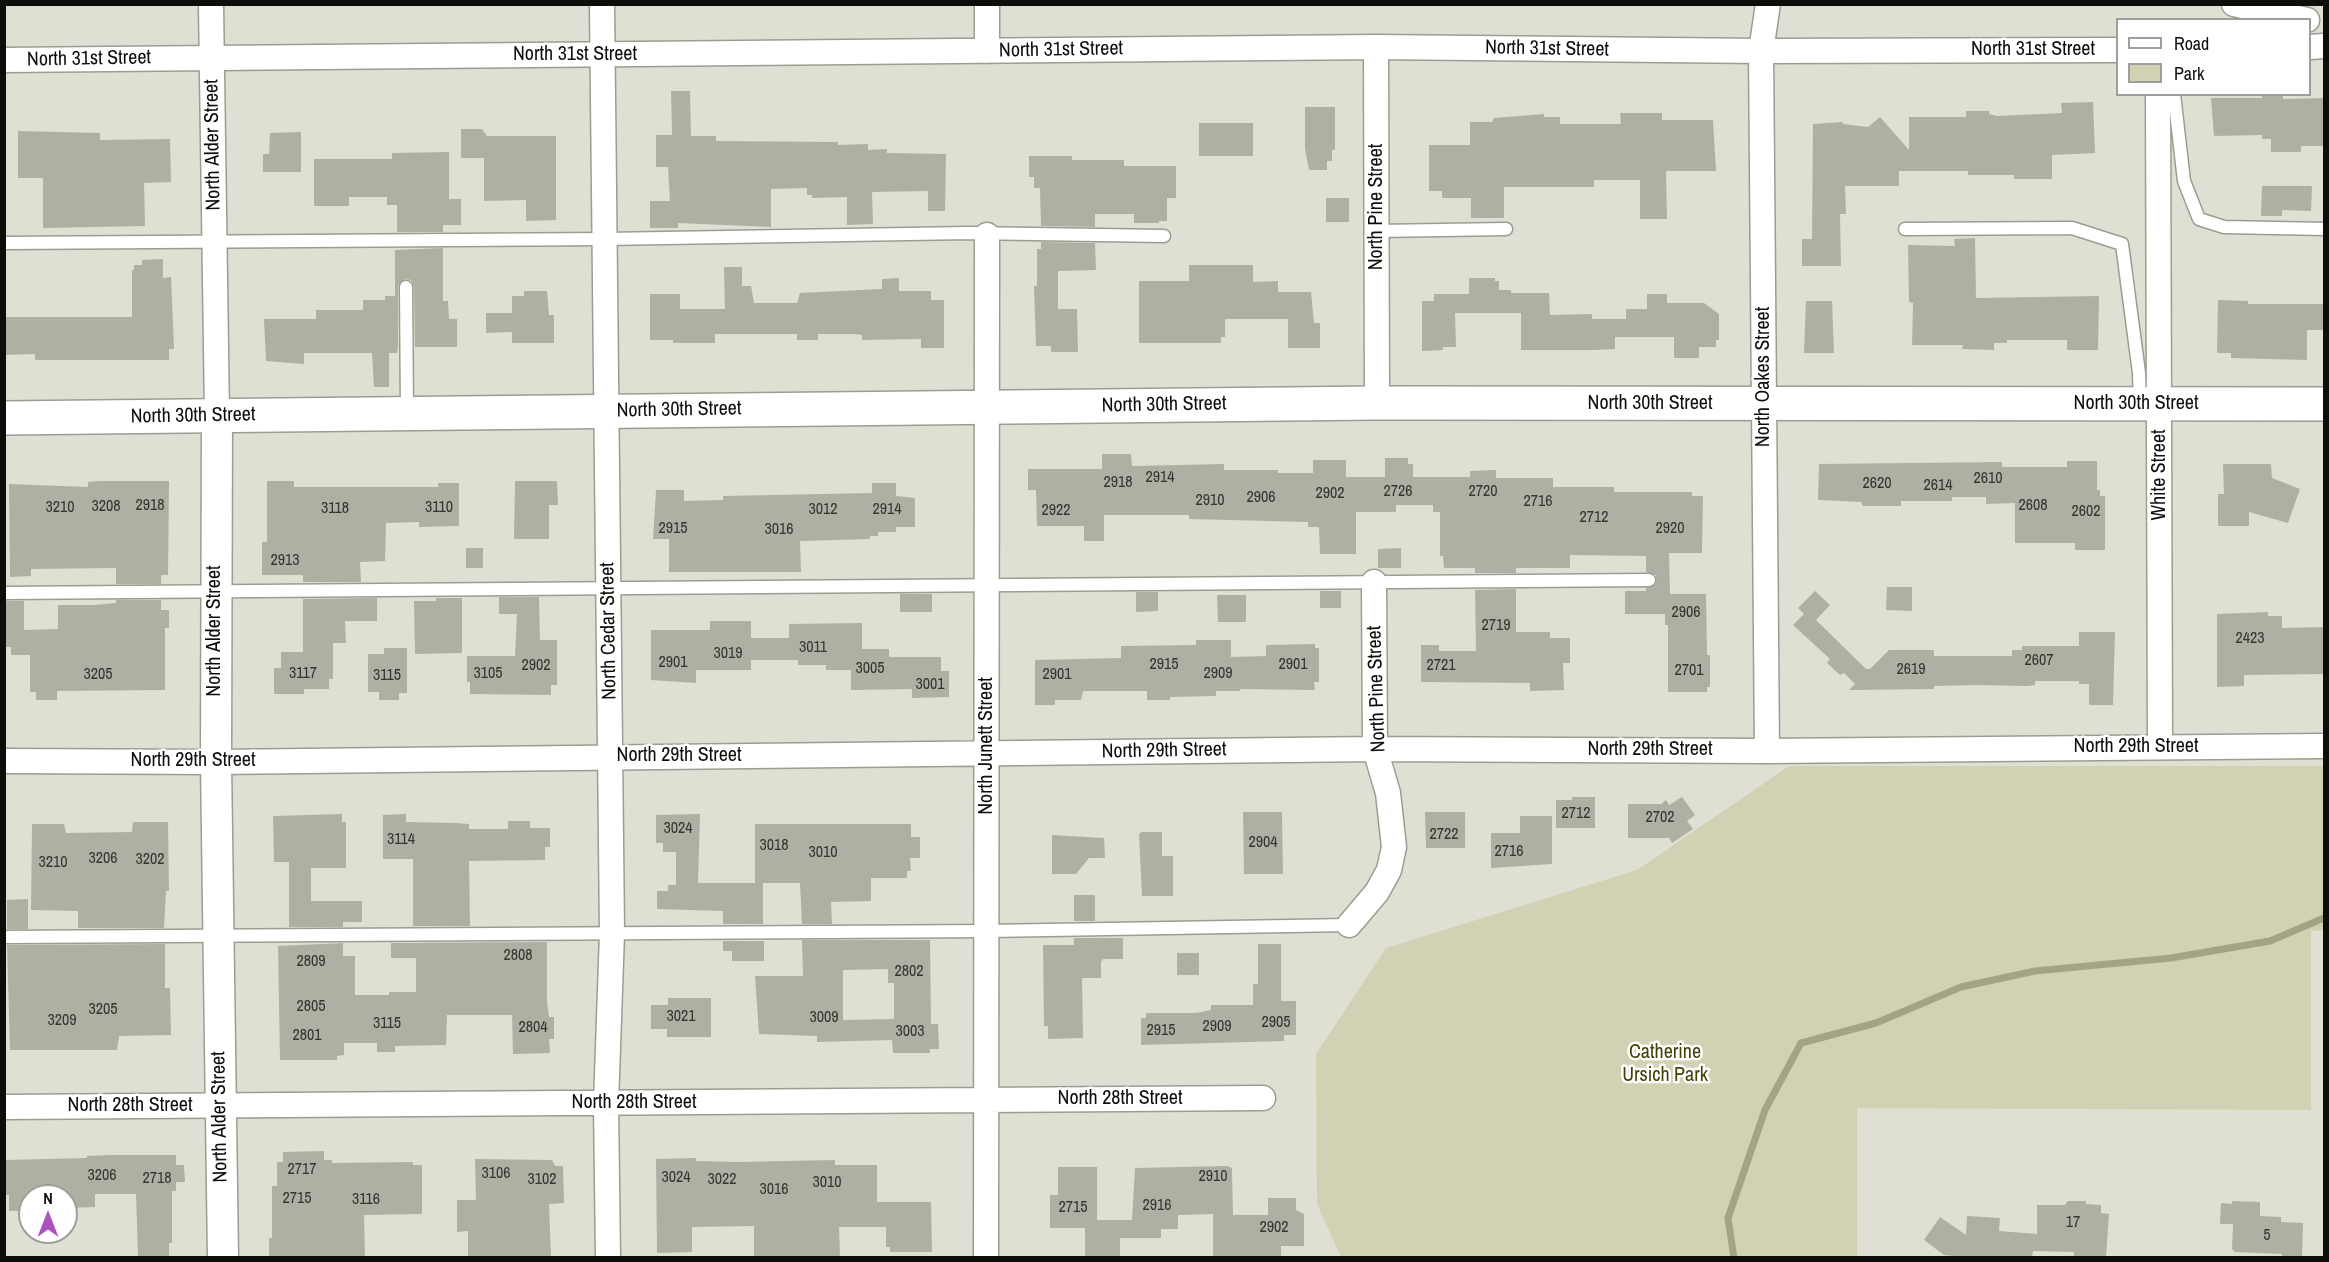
<!DOCTYPE html>
<style>
body{margin:0}
#map{position:relative;width:2329px;height:1262px;overflow:hidden;background:#dfe0d3;font-family:"Archivo Narrow",sans-serif}
canvas{display:block}
.frame{position:absolute;inset:0;border:6px solid #0d0e09;pointer-events:none}
.legend{position:absolute;left:2116px;top:18px;width:195px;height:78px;box-sizing:border-box;background:#fff;border:2px solid #9e9f9d;margin:0;padding:8px 10px;list-style:none;font-size:18px;color:#0d0e09}
.legend li{display:flex;align-items:center;gap:12px;height:30px}
.legend b{width:30px;border:2px solid #9e9f9d}
.north{position:absolute;left:18px;top:1184px;width:60px;height:60px;box-sizing:border-box;background:#fff;border:2px solid #9e9f9d;border-radius:50%;rotate:0deg;font-size:16px;font-weight:700;line-height:24px;text-align:center;color:#0d0e09}
.north::after{content:'';display:block;margin:auto;width:21px;height:27px;background:#ac51bd;clip-path:polygon(50% 0,100% 100%,50% 72%,0 100%)}
</style>
<div id="map">
<canvas width="2329" height="1262"></canvas>
<div class="frame"></div>
<ul class="legend">
<li><b style="height:8px;background:#fff"></b>Road</li>
<li><b style="height:16px;background:#d0d2b3"></b>Park</li>
</ul>
<div class="north">N</div>
</div>
<script>
const c = document.querySelector('canvas').getContext('2d');
c.lineJoin = 'round';
function paint(path, color) {
  c.fillStyle = color;
  c.fill(path, 'evenodd');
}
function poly(rows) {
  const path = new Path2D();
  for (const r of rows) {
    path.moveTo(r[0], r[1]);
    for (let i = 2; i < r.length; i += 2) path.lineTo(r[i], r[i + 1]);
  }
  return path;
}
function trace(path, color, width, dash) {
  c.strokeStyle = color;
  c.lineWidth = width;
  c.lineCap = dash ? 'butt' : 'round';
  c.setLineDash(dash || []);
  c.stroke(path);
}
function drawText(font, color, halo, rows, align = 'center') {
  c.font = font + ' "Archivo Narrow",sans-serif';
  c.lineWidth = 5;
  c.setLineDash([]);
  c.textBaseline = 'middle';
  c.strokeStyle = halo;
  c.fillStyle = color;
  for (const [text, x, y, turn = 0] of rows) {
    c.save();
    c.translate(x, y);
    c.rotate((+turn || 0) * Math.PI / 180);
    c.textAlign = isNaN(turn) ? turn : align;
    if (halo) c.strokeText(text, 0, 0);
    c.fillText(text, 0, 0);
    c.restore();
  }
}
paint(poly([
 [1789,766,2324,766,2324,930,2311,931,2311,1110,1857,1108,1857,1257,1341,1257,1317,1204,1316,1054,1386,948,1637,870]
]), '#d0d2b3');
trace(poly([
 [1734,1258,1728,1218,1765,1110,1801,1043,1876,1023,1961,987,2035,971,2171,958,2270,941,2324,918]
]), '#a2a483', 7);
paint(poly([
 [671,91,690,91,691,136,716,136,716,141,838,142,838,145,868,144,868,150,887,149,887,153,946,154,945,211,928,211,928,191,872,192,873,224,847,225,847,197,812,198,812,195,807,195,807,188,771,189,771,227,678,223,678,228,650,228,650,201,670,201,668,167,656,167,656,135,672,135],
 [2262,95,2283,95,2283,99,2325,98,2325,146,2301,146,2301,152,2271,152,2271,139,2262,139,2262,135,2214,136,2211,98,2262,98],
 [2093,102,2095,153,2052,155,2052,179,2014,179,2014,175,1968,175,1968,171,1899,171,1899,186,1845,186,1846,214,1840,214,1841,266,1802,266,1802,239,1812,239,1813,124,1843,122,1843,124,1868,127,1880,117,1909,150,1909,117,1966,117,1966,111,1989,111,1989,114,1997,116,2062,113,2061,103],
 [1305,107,1335,107,1335,150,1332,150,1332,161,1327,161,1327,170,1309,170,1305,149],
 [1620,113,1662,113,1662,120,1713,120,1716,171,1666,171,1667,219,1640,219,1640,180,1594,180,1594,187,1504,187,1504,218,1471,218,1471,198,1442,198,1442,191,1429,191,1429,145,1470,145,1470,122,1492,122,1494,118,1544,114,1544,117,1560,117,1560,124,1621,124],
 [1199,123,1253,123,1253,156,1199,156],
 [461,129,482,129,487,136,556,136,556,220,526,221,526,200,484,201,484,158,461,158],
 [18,131,100,133,100,140,170,139,171,182,144,183,145,226,43,228,43,178,18,178],
 [301,132,301,172,263,172,263,154,269,154,270,133],
 [449,152,449,199,461,199,461,225,443,225,443,232,397,232,397,205,387,205,387,197,349,197,349,206,314,206,314,159,392,159,392,153],
 [1029,156,1072,156,1072,160,1124,160,1124,166,1176,166,1176,198,1167,198,1167,221,1159,221,1159,223,1134,223,1134,214,1095,214,1095,227,1041,226,1040,188,1034,188,1034,177,1029,177],
 [2262,186,2312,186,2311,211,2282,210,2282,216,2261,216],
 [1326,198,1349,198,1349,222,1326,222],
 [1975,238,1976,298,2099,296,2098,350,2067,350,2067,340,2007,340,2007,343,1994,343,1994,350,1962,349,1963,345,1912,345,1913,303,1909,302,1908,245,1955,246,1954,239],
 [1041,242,1095,243,1096,270,1058,271,1058,309,1077,309,1078,352,1051,352,1051,346,1036,346,1034,286,1037,286,1037,249,1041,249],
 [443,248,443,301,448,301,449,319,457,319,457,347,415,347,414,287,411,280,405,279,398,286,398,347,397,353,389,353,389,387,374,387,372,353,304,353,304,364,266,361,264,319,316,319,316,310,363,310,363,300,385,300,385,296,395,296,395,250],
 [163,259,163,278,171,277,174,349,169,349,169,360,35,360,35,354,4,355,4,317,132,317,132,270,134,270,134,265,142,265,142,260],
 [1189,265,1253,265,1253,282,1278,281,1278,292,1311,292,1314,323,1320,323,1320,348,1288,348,1288,319,1225,319,1225,337,1221,337,1221,343,1139,343,1139,281,1189,281],
 [724,267,742,267,742,286,751,286,754,303,797,303,800,293,882,289,882,279,899,278,899,291,931,291,931,300,944,300,944,348,921,348,921,339,862,340,862,335,853,334,818,334,818,340,797,340,797,334,715,334,715,343,673,343,673,340,650,340,650,294,680,294,680,309,725,309],
 [1469,278,1495,278,1495,281,1499,281,1499,290,1511,290,1511,293,1549,293,1550,315,1592,314,1592,319,1626,319,1626,309,1647,309,1647,294,1667,294,1667,303,1704,303,1719,314,1719,340,1716,340,1716,347,1699,347,1699,358,1674,358,1674,337,1615,337,1615,349,1595,350,1521,350,1521,313,1455,313,1456,347,1443,347,1443,350,1422,351,1422,301,1434,301,1434,294,1469,294],
 [524,291,547,291,549,315,554,315,554,343,512,343,512,332,486,333,486,313,512,313,512,296,524,296],
 [2218,300,2248,301,2248,304,2325,304,2325,330,2307,330,2307,360,2231,358,2231,353,2217,353],
 [1806,301,1832,301,1834,353,1804,353],
 [1102,454,1131,454,1132,466,1224,464,1224,470,1278,470,1278,473,1313,473,1313,460,1346,460,1346,477,1385,477,1385,458,1408,458,1408,464,1413,464,1413,477,1470,477,1470,471,1496,470,1496,478,1553,478,1553,487,1614,487,1614,492,1692,492,1692,496,1703,496,1702,553,1669,553,1670,594,1706,594,1707,655,1710,655,1710,687,1707,687,1707,692,1668,692,1668,625,1665,625,1665,614,1625,614,1625,591,1646,591,1646,588,1656,584,1656,575,1646,572,1646,556,1570,555,1570,568,1516,568,1516,573,1475,573,1475,568,1444,568,1443,556,1440,556,1440,512,1433,512,1433,505,1396,505,1396,512,1356,512,1356,554,1320,554,1319,527,1308,527,1308,522,1189,519,1189,515,1104,515,1104,541,1084,541,1084,526,1037,526,1036,490,1028,490,1028,469,1102,469],
 [2067,461,2097,461,2097,490,2100,490,2100,496,2105,496,2105,550,2075,550,2075,543,2015,543,2015,503,1986,504,1986,497,1952,497,1952,501,1901,501,1901,506,1863,506,1861,502,1818,500,1819,464,2002,462,2002,467,2067,467],
 [2223,464,2271,464,2272,478,2300,489,2288,523,2249,512,2249,526,2218,526,2218,494,2224,494],
 [98,481,169,481,168,575,161,575,161,584,116,584,116,568,31,569,31,576,10,577,9,484,88,487,88,482],
 [267,481,294,481,294,487,438,487,438,483,459,483,459,526,419,527,419,522,386,523,385,561,360,562,361,582,303,582,303,575,262,575,262,542,267,542],
 [515,481,557,481,558,505,549,505,549,539,514,539],
 [872,483,896,483,896,496,915,498,915,527,896,527,896,532,878,532,878,536,870,536,870,539,800,541,801,572,669,572,669,539,653,539,656,490,684,490,684,501,723,500,723,496,872,493],
 [466,548,483,548,483,568,466,568],
 [1401,548,1401,568,1378,568,1378,549],
 [1887,587,1912,587,1912,611,1886,610],
 [1516,589,1516,632,1550,632,1550,638,1570,638,1570,663,1563,663,1564,690,1530,691,1530,683,1421,682,1421,645,1439,645,1439,651,1476,651,1475,590],
 [1320,591,1341,591,1341,608,1320,608],
 [1815,591,1830,605,1816,620,1866,669,1870,669,1889,650,1934,650,1934,656,2012,656,2012,650,2022,650,2022,646,2079,646,2079,632,2115,632,2113,705,2089,705,2089,684,2079,684,2079,681,2035,681,2035,685,2028,686,1976,685,1934,686,1934,689,1849,690,1855,684,1844,673,1840,675,1827,663,1830,659,1793,625,1804,614,1798,608],
 [1136,592,1158,592,1158,611,1136,612],
 [900,594,932,594,932,612,900,612],
 [1217,595,1246,595,1246,622,1218,622],
 [499,597,539,597,540,640,557,640,557,685,551,685,551,695,470,694,470,682,467,682,467,656,515,656,517,614,499,614],
 [377,598,377,621,345,621,346,643,333,643,333,679,329,679,329,689,304,689,304,694,274,694,274,668,281,668,281,652,303,652,303,599],
 [436,598,462,598,462,653,415,654,414,601,436,601],
 [116,600,161,600,161,610,169,610,169,628,165,628,165,690,57,691,57,700,36,700,36,692,30,692,30,655,11,655,11,647,4,647,4,601,24,601,24,630,58,629,58,605,95,605,116,603],
 [2268,612,2268,616,2282,616,2282,628,2325,627,2325,674,2244,675,2244,686,2217,687,2217,614],
 [710,621,751,621,751,638,789,638,789,624,862,623,862,649,889,649,889,657,941,657,941,671,949,671,949,697,912,698,912,689,851,690,851,670,826,670,826,665,798,665,798,660,751,660,751,670,696,670,696,683,651,680,651,630,710,630],
 [1196,640,1231,640,1231,657,1266,656,1266,645,1315,644,1315,648,1319,648,1319,682,1314,682,1315,690,1240,689,1240,691,1216,691,1216,696,1170,697,1170,700,1147,700,1147,691,1083,691,1081,700,1055,700,1055,705,1035,705,1035,660,1121,658,1121,646,1196,645],
 [384,648,407,648,407,693,399,693,399,700,379,700,379,692,368,692,368,654,384,654],
 [1572,797,1595,797,1595,828,1556,828,1556,800,1572,800],
 [1682,797,1695,815,1687,821,1693,829,1672,843,1669,838,1628,838,1628,804,1661,804,1666,800,1669,805],
 [1243,812,1282,812,1283,874,1244,874],
 [1425,812,1465,812,1465,848,1426,848],
 [342,814,342,822,346,822,346,868,311,868,311,901,362,901,362,922,343,922,343,927,289,927,289,862,274,862,273,816],
 [406,814,406,822,455,823,469,824,469,829,508,829,508,821,530,821,530,828,550,828,550,847,545,847,545,860,469,861,470,926,413,926,413,859,383,859,383,815],
 [700,814,698,883,755,883,755,824,911,824,911,837,920,837,920,858,910,858,911,871,907,871,907,878,871,878,871,901,831,902,832,924,802,924,800,883,763,883,763,924,723,924,723,911,657,909,657,891,668,891,668,885,676,885,676,852,663,852,663,843,656,843,656,815],
 [1520,816,1552,816,1552,864,1491,868,1491,833,1520,833],
 [133,822,168,822,169,891,166,891,164,928,78,928,78,911,31,910,32,824,64,824,66,833,132,832],
 [1142,832,1162,832,1162,856,1173,856,1173,896,1142,896,1139,834],
 [1052,835,1104,838,1105,858,1089,858,1076,874,1052,874],
 [1074,895,1095,895,1095,921,1074,921],
 [28,899,28,929,7,929,7,900],
 [1074,938,1123,938,1123,959,1103,959,1101,962,1101,978,1082,978,1083,1038,1048,1039,1048,1026,1044,1026,1043,945,1074,945],
 [802,940,930,940,931,1024,938,1024,939,1049,930,1049,930,1053,893,1053,892,1040,817,1042,817,1036,759,1034,755,976,803,976],
 [888,969,888,983,894,983,894,1019,843,1020,843,970],
 [723,941,764,941,764,961,732,961,732,951,723,951],
 [547,942,547,1003,549,1017,554,1017,554,1039,549,1039,550,1053,513,1054,512,1015,447,1015,446,1045,395,1046,395,1052,377,1052,377,1043,344,1043,344,1055,337,1056,337,1060,280,1060,278,946,343,943,343,956,355,956,355,995,389,995,389,992,416,992,416,958,391,958,391,943],
 [165,944,165,988,170,988,171,1035,119,1036,117,1050,10,1050,7,945],
 [1258,944,1281,944,1281,1001,1296,1001,1296,1035,1284,1035,1284,1041,1141,1045,1141,1018,1146,1018,1146,1013,1196,1013,1211,1010,1211,1005,1253,1005,1253,984,1258,984],
 [1177,953,1199,953,1199,975,1177,975],
 [668,998,711,998,711,1037,667,1037,667,1029,651,1029,651,1005,668,1005],
 [324,1151,324,1160,332,1160,332,1163,413,1162,413,1165,422,1165,422,1214,364,1215,365,1257,269,1256,269,1238,272,1238,272,1186,277,1186,277,1162,283,1162,283,1152],
 [111,1155,176,1155,176,1165,184,1165,185,1182,176,1182,176,1191,172,1191,172,1243,169,1243,169,1256,138,1256,136,1194,95,1194,95,1207,66,1208,66,1196,30,1196,30,1211,9,1211,9,1195,4,1195,4,1160,87,1158,87,1156],
 [696,1158,696,1161,738,1162,835,1160,835,1165,877,1165,877,1202,931,1202,932,1252,890,1252,890,1247,886,1247,886,1227,839,1227,840,1257,754,1257,754,1226,692,1227,692,1252,657,1253,656,1159],
 [475,1159,552,1160,555,1166,563,1166,564,1203,549,1204,551,1257,468,1257,468,1231,457,1232,457,1200,476,1200],
 [1227,1166,1232,1168,1233,1215,1268,1215,1268,1198,1296,1198,1296,1210,1304,1214,1304,1246,1281,1246,1281,1257,1213,1257,1213,1214,1178,1215,1178,1229,1161,1229,1161,1238,1120,1238,1120,1257,1085,1257,1085,1228,1050,1228,1050,1195,1058,1195,1058,1167,1097,1167,1097,1220,1132,1220,1135,1168],
 [2068,1201,2086,1201,2086,1204,2101,1205,2101,1213,2109,1214,2106,1257,2074,1257,2074,1252,2033,1251,2032,1257,1964,1257,1944,1255,1924,1240,1940,1217,1966,1235,1967,1216,2000,1218,1999,1231,2037,1234,2037,1205,2065,1205],
 [2232,1201,2260,1202,2260,1216,2281,1217,2281,1222,2303,1223,2302,1257,2282,1257,2282,1254,2235,1252,2232,1249,2233,1224,2220,1224,2221,1203,2232,1204]
]), '#afb0a3');
const service = poly([
 [2174,94,2184,181,2199,219,2224,227,2324,229],
 [1905,229,2072,228,2122,244,2139,373,2140,403],
 [1377,231,1506,229],
 [4,243,605,239,968,233,1164,236],
 [406,287,407,413],
 [4,593,1649,580],
 [4,937,988,931,1349,925]
]);
const minor = poly([
 [211,4,217,416],
 [602,4,612,933,606,1104,608,1258],
 [987,4,987,51],
 [2234,4,2307,20],
 [1376,47,1377,403],
 [2310,47,2324,46],
 [4,60,1376,47,1761,51,2118,50],
 [2158,94,2160,747],
 [1767,751,1761,51,1768,4],
 [4,761,216,762,1375,749,1767,751,2324,746],
 [1349,925,1377,892,1389,870,1394,847,1388,793,1375,749,1374,582],
 [4,1107,1263,1098],
 [986,1258,987,235]
]);
const tertiary = poly([
 [217,416,216,762,223,1258]
]);
const secondary = poly([
 [4,418,1377,403,2324,404]
]);
trace(service, '#9c9d91', 15);
trace(minor, '#9c9d91', 27);
trace(tertiary, '#9c9d91', 33);
trace(secondary, '#9c9d91', 36);
trace(service, '#fff', 12);
trace(minor, '#fff', 24);
trace(tertiary, '#fff', 30);
trace(secondary, '#fff', 33);
drawText('16px', '#363630', null, [
 ["2914",1160,478],
 ["2610",1988,479],
 ["2918",1118,483],
 ["2620",1877,484],
 ["2614",1938,486],
 ["2726",1398,492],
 ["2720",1483,492],
 ["2902",1330,494],
 ["2906",1261,498],
 ["2910",1210,501],
 ["2716",1538,502],
 ["2918",150,506],
 ["2608",2033,506],
 ["3208",106,507],
 ["3210",60,508],
 ["3110",439,508],
 ["3118",335,509],
 ["3012",823,510],
 ["2914",887,510],
 ["2922",1056,511],
 ["2602",2086,512],
 ["2712",1594,518],
 ["2915",673,529],
 ["2920",1670,529],
 ["3016",779,530],
 ["2913",285,561],
 ["2906",1686,613],
 ["2719",1496,626],
 ["2423",2250,639],
 ["3011",813,648],
 ["3019",728,654],
 ["2607",2039,661],
 ["2901",673,663],
 ["2915",1164,665],
 ["2901",1293,665],
 ["2902",536,666],
 ["2721",1441,666],
 ["3005",870,669],
 ["2619",1911,670],
 ["2701",1689,671],
 ["3117",303,674],
 ["3105",488,674],
 ["2909",1218,674],
 ["3205",98,675],
 ["2901",1057,675],
 ["3115",387,676],
 ["3001",930,685],
 ["2712",1576,814],
 ["2702",1660,818],
 ["3024",678,829],
 ["2722",1444,835],
 ["3114",401,840],
 ["2904",1263,843],
 ["3018",774,846],
 ["2716",1509,852],
 ["3010",823,853],
 ["3206",103,859],
 ["3202",150,860],
 ["3210",53,863],
 ["2808",518,956],
 ["2809",311,962],
 ["2802",909,972],
 ["2805",311,1007],
 ["3205",103,1010],
 ["3021",681,1017],
 ["3009",824,1018],
 ["3209",62,1021],
 ["2905",1276,1023],
 ["3115",387,1024],
 ["2909",1217,1027],
 ["2804",533,1028],
 ["2915",1161,1031],
 ["3003",910,1032],
 ["2801",307,1036],
 ["2717",302,1170],
 ["3106",496,1174],
 ["3206",102,1176],
 ["2910",1213,1177],
 ["3024",676,1178],
 ["2718",157,1179],
 ["3102",542,1180],
 ["3022",722,1180],
 ["3010",827,1183],
 ["3016",774,1190],
 ["2715",297,1199],
 ["3116",366,1200],
 ["2916",1157,1206],
 ["2715",1073,1208],
 ["17",2073,1223],
 ["2902",1274,1228],
 ["5",2267,1236]
]);
drawText('20px', '#0d0e09', '#fff', [
 ["North 31st Street",1547,49,1],
 ["North 31st Street",1061,50,-1],
 ["North 31st Street",2033,50],
 ["North 31st Street",575,55],
 ["North 31st Street",89,59,-1],
 ["North Alder Street",213,145,-91],
 ["North Pine Street",1377,207,-90],
 ["North Oakes Street",1764,377,-90],
 ["North 30th Street",1650,404],
 ["North 30th Street",2136,404],
 ["North 30th Street",1164,405,-1],
 ["North 30th Street",679,410,-1],
 ["North 30th Street",193,416,-1],
 ["White Street",2160,475,-90],
 ["North Alder Street",215,631,-90],
 ["North Cedar Street",609,631,-91],
 ["North Pine Street",1377,689,-92],
 ["North Junett Street",987,746,-90],
 ["North 29th Street",2136,747],
 ["North 29th Street",1650,750],
 ["North 29th Street",1164,751,-1],
 ["North 29th Street",679,756],
 ["North 29th Street",193,761],
 ["North 28th Street",1120,1099],
 ["North 28th Street",634,1103],
 ["North 28th Street",130,1106],
 ["North Alder Street",220,1117,-91]
]);
drawText('20px', '#414206', '#fff', [
 ["Catherine",1665,1053],
 ["Ursich Park",1665,1076]
]);
</script>
